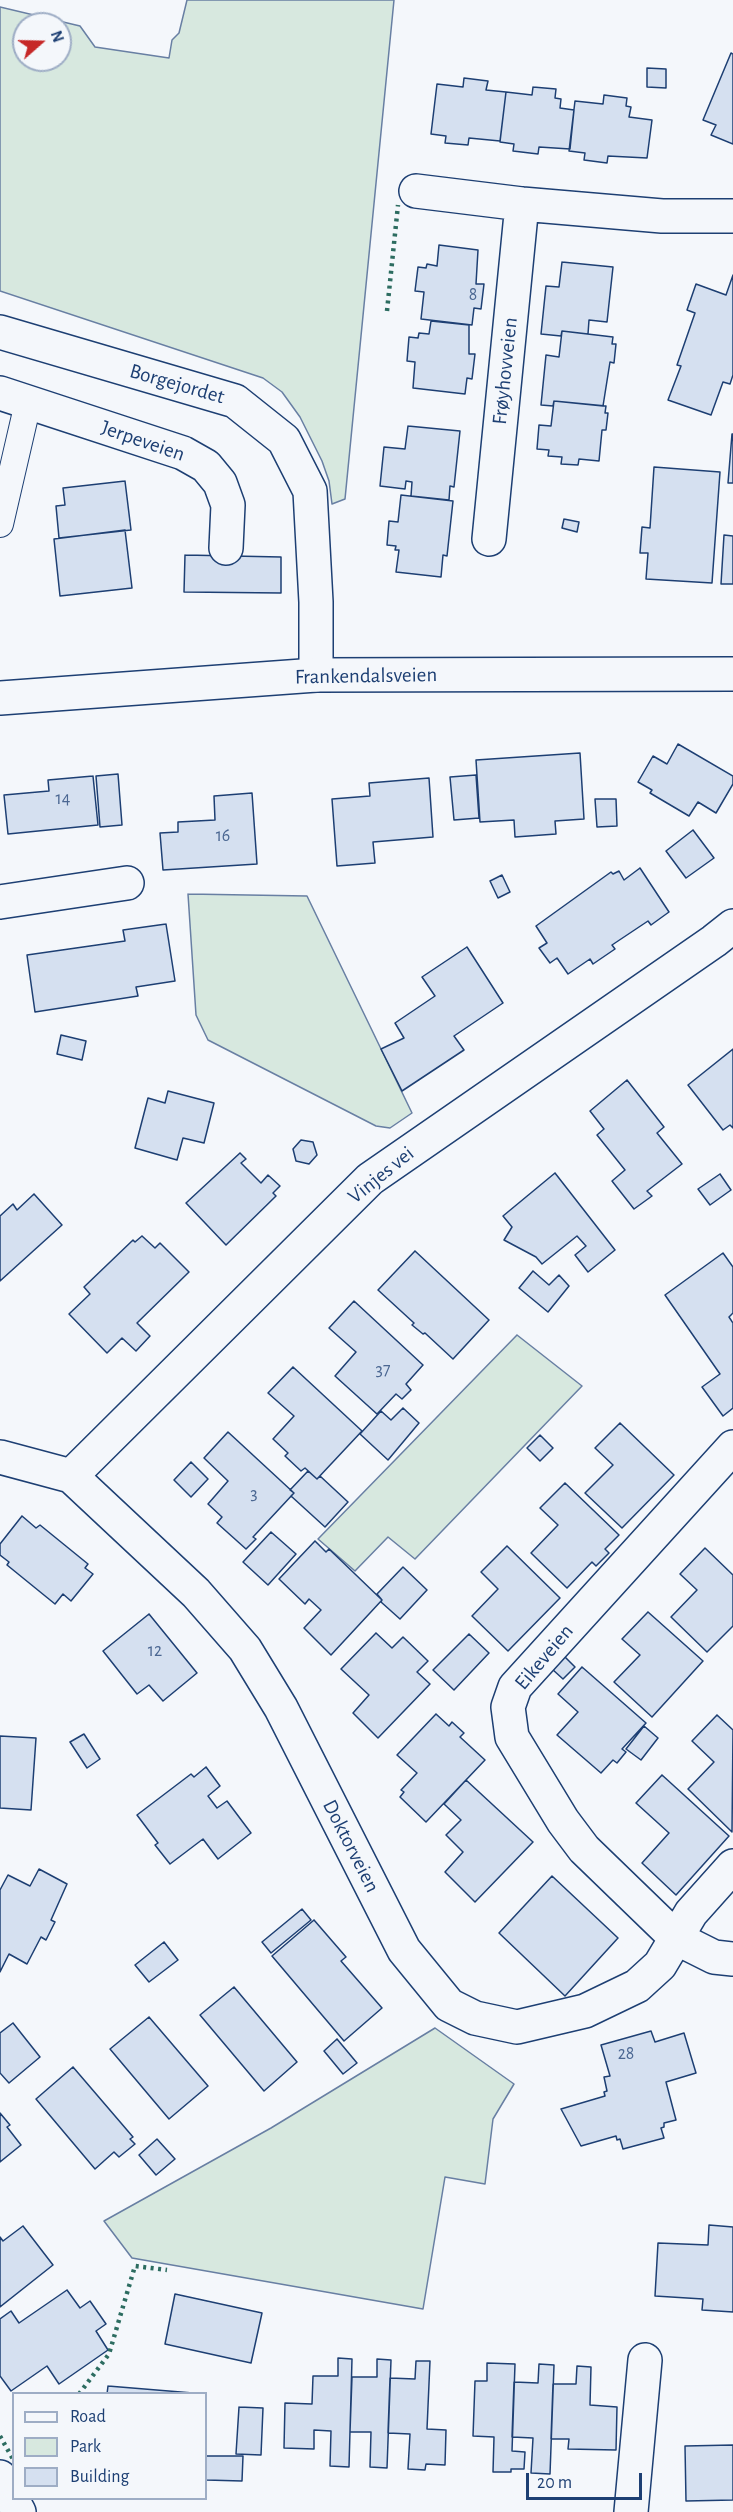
<!DOCTYPE html>
<meta charset="utf-8">
<style>
body{margin:0}
#map{position:relative;width:733px;height:2512px;overflow:hidden;background:#f4f7fb;font-family:"Alegreya Sans",sans-serif}
canvas{display:block}
.legend{position:absolute;left:12px;top:2392px;width:195px;height:108px;box-sizing:border-box;background:#f4f7fb;border:2px solid #9eadc5;margin:0;padding:8px 10px;list-style:none;font-size:18px;color:#1d3f73}
.legend li{display:flex;align-items:center;gap:12px;height:30px}
.legend b{width:30px;border:2px solid #9eadc5}
.north{position:absolute;left:12px;top:12px;width:60px;height:60px;box-sizing:border-box;background:#f4f7fb;border:2px solid #9eadc5;border-radius:50%;rotate:70deg;font-size:16px;font-weight:700;line-height:24px;text-align:center;color:#1d3f73}
.north::after{content:'';display:block;margin:auto;width:21px;height:27px;background:#c62828;clip-path:polygon(50% 0,100% 100%,50% 72%,0 100%)}
.scale{position:absolute;left:526px;top:2473px;width:116px;height:27px;box-sizing:border-box;border:3px solid #1d3f73;border-top:0;padding-left:8px;font-size:18px;line-height:21px;white-space:nowrap;color:#1d3f73;-webkit-text-stroke:4px #f4f7fb;paint-order:stroke}
</style>
<div id="map">
<canvas width="733" height="2512"></canvas>
<ul class="legend">
<li><b style="height:8px;background:#f4f7fb"></b>Road</li>
<li><b style="height:16px;background:#d7e8df"></b>Park</li>
<li><b style="height:16px;background:#d5e0f0"></b>Building</li>
</ul>
<div class="north">N</div>
<div class="scale">20 m</div>
</div>
<script>
const c = document.querySelector('canvas').getContext('2d');
c.lineJoin = 'round';
function paint(path, color) {
  c.fillStyle = color;
  c.fill(path, 'evenodd');
}
function poly(rows) {
  const path = new Path2D();
  for (const r of rows) {
    path.moveTo(r[0], r[1]);
    for (let i = 2; i < r.length; i += 2) path.lineTo(r[i], r[i + 1]);
  }
  return path;
}
function trace(path, color, width, dash) {
  c.strokeStyle = color;
  c.lineWidth = width;
  c.lineCap = dash ? 'butt' : 'round';
  c.setLineDash(dash || []);
  c.stroke(path);
}
function drawText(font, color, halo, rows, align = 'center') {
  c.font = font + ' "Alegreya Sans",sans-serif';
  c.lineWidth = 4.5;
  c.setLineDash([]);
  c.textBaseline = 'middle';
  c.strokeStyle = halo;
  c.fillStyle = color;
  for (const [text, x, y, turn = 0] of rows) {
    c.save();
    c.translate(x, y);
    c.rotate((+turn || 0) * Math.PI / 180);
    c.textAlign = isNaN(turn) ? turn : align;
    if (halo) c.strokeText(text, 0, 0);
    c.fillText(text, 0, 0);
    c.restore();
  }
}
const green = poly([
 [187,0,394,0,345,499,332,504,329,481,322,461,300,417,282,392,263,378,0,291,0,7,80,26,95,47,169,58,172,40,179,33,187,0],
 [24,24,60,24,60,60,24,60,24,24],
 [188,894,307,896,412,1113,390,1128,376,1126,208,1040,196,1015,188,894],
 [517,1335,582,1386,415,1559,388,1537,355,1571,318,1539,517,1335],
 [435,2028,514,2084,493,2119,485,2184,445,2177,423,2309,132,2258,104,2221,271,2128,435,2028]
]);
paint(green, '#d7e8df');
trace(green, '#687fa3', 1.5);
const building = poly([
 [731,53,733,54,733,144,711,135,716,125,703,120,731,53],
 [647,68,666,69,666,88,647,87,647,68],
 [464,78,488,81,486,90,506,92,500,141,469,138,468,145,445,143,446,136,431,134,437,84,463,87,464,78],
 [533,87,556,89,555,98,561,99,560,108,574,110,570,149,539,147,538,154,513,151,514,144,500,142,506,92,532,95,533,87],
 [604,95,627,98,626,106,631,107,629,117,652,120,647,158,608,156,607,163,584,160,585,153,569,151,575,101,603,104,604,95],
 [439,245,478,250,476,284,484,284,481,309,474,308,472,325,421,319,424,292,415,291,418,267,426,268,427,264,437,266,439,245],
 [562,262,613,267,607,322,589,320,588,334,562,331,561,336,541,334,546,286,559,287,562,262],
 [733,275,733,375,730,384,723,382,711,415,668,400,681,366,677,365,695,313,687,310,696,284,726,295,733,275],
 [431,321,469,325,469,354,475,354,472,379,467,378,465,394,413,388,415,362,407,361,409,337,418,338,419,333,429,334,431,321],
 [562,331,613,337,612,344,616,344,614,363,610,362,603,406,554,401,553,406,541,405,546,355,559,357,562,331],
 [554,401,606,406,605,413,608,413,606,430,602,430,599,461,579,459,578,465,561,464,562,457,548,456,549,450,537,449,539,425,551,426,554,401],
 [408,426,460,431,454,487,450,486,449,500,411,496,412,482,406,481,405,489,380,486,384,447,405,449,408,426],
 [732,434,733,434,733,483,728,483,732,434],
 [654,467,720,472,712,583,646,579,648,553,640,553,642,527,650,528,654,467],
 [125,481,131,530,59,538,56,506,65,505,63,488,125,481],
 [401,495,453,501,447,556,443,555,441,577,396,572,399,550,395,550,396,546,387,545,389,521,398,522,401,495],
 [564,519,579,522,577,532,562,528,564,519],
 [125,530,132,588,60,596,54,539,125,530],
 [724,535,733,536,733,584,721,584,724,535],
 [185,555,281,557,281,593,184,592,185,555],
 [678,744,733,776,733,784,716,813,698,802,689,816,650,793,652,790,638,782,653,756,667,764,678,744],
 [580,753,584,819,555,821,556,834,515,837,514,820,480,822,476,760,580,753],
 [118,774,122,825,100,827,96,776,118,774],
 [476,775,479,818,454,820,450,777,476,775],
 [93,776,98,825,8,834,4,795,49,791,48,780,93,776],
 [429,778,433,837,373,842,375,863,337,866,332,799,370,796,369,783,429,778],
 [252,793,257,864,163,870,160,833,178,832,178,822,215,820,214,796,252,793],
 [595,799,616,799,617,826,597,827,595,799],
 [693,830,714,858,686,878,666,851,693,830],
 [640,868,669,912,651,925,648,921,612,945,615,949,593,964,590,959,568,974,557,958,550,963,539,948,547,943,536,926,611,872,613,874,619,871,624,880,640,868],
 [502,875,510,892,498,898,490,881,502,875],
 [166,924,175,981,136,987,138,996,35,1012,27,955,125,941,123,930,166,924],
 [467,947,503,1003,454,1036,464,1050,402,1091,381,1049,404,1038,395,1023,435,996,422,977,467,947],
 [61,1035,86,1041,82,1060,57,1054,61,1035],
 [733,1049,733,1128,730,1125,723,1130,688,1085,733,1049],
 [627,1080,664,1127,657,1133,682,1164,647,1191,652,1196,634,1209,612,1181,625,1170,597,1135,604,1129,590,1111,627,1080],
 [168,1091,214,1103,204,1143,183,1138,177,1160,135,1148,148,1098,165,1103,168,1091],
 [301,1140,313,1142,317,1155,309,1164,296,1161,293,1149,301,1140],
 [240,1153,246,1159,241,1163,261,1183,268,1175,280,1186,273,1193,276,1196,226,1245,186,1203,240,1153],
 [555,1173,615,1250,588,1272,575,1255,586,1246,577,1236,542,1264,536,1257,504,1240,512,1227,503,1216,555,1173],
 [720,1174,731,1190,710,1205,698,1189,720,1174],
 [34,1194,62,1225,0,1281,0,1216,13,1204,17,1210,34,1194],
 [142,1236,155,1248,160,1243,189,1272,137,1323,150,1336,136,1351,122,1338,107,1353,69,1314,90,1294,84,1287,133,1240,135,1242,142,1236],
 [415,1251,489,1320,453,1359,425,1333,423,1334,412,1325,414,1323,378,1290,415,1251],
 [723,1253,733,1267,733,1313,729,1317,733,1323,733,1408,723,1416,702,1387,720,1374,665,1295,723,1253],
 [533,1271,549,1285,559,1275,569,1286,548,1312,519,1288,533,1271],
 [354,1301,423,1365,406,1384,411,1390,402,1399,396,1394,377,1414,335,1376,356,1352,329,1328,354,1301],
 [293,1367,362,1431,317,1479,305,1468,301,1471,285,1456,288,1453,273,1439,294,1416,268,1393,293,1367],
 [403,1408,419,1423,388,1460,360,1434,381,1411,391,1420,403,1408],
 [620,1423,674,1475,622,1528,585,1493,613,1465,595,1448,620,1423],
 [228,1432,294,1493,253,1537,256,1539,246,1549,217,1523,222,1517,208,1504,228,1481,204,1458,228,1432],
 [540,1435,553,1448,540,1461,527,1448,540,1435],
 [191,1462,208,1479,191,1497,174,1480,191,1462],
 [308,1471,317,1479,320,1476,348,1502,325,1527,291,1496,294,1493,290,1490,308,1471],
 [565,1483,619,1535,605,1549,609,1553,596,1566,592,1562,567,1588,531,1553,558,1525,540,1508,565,1483],
 [22,1516,36,1528,40,1525,88,1564,85,1568,93,1574,71,1601,63,1594,55,1604,7,1565,9,1562,0,1555,0,1544,22,1516],
 [271,1532,296,1554,268,1585,243,1562,271,1532],
 [315,1541,326,1552,329,1549,382,1600,331,1655,304,1628,321,1610,309,1599,305,1604,279,1579,315,1541],
 [507,1546,560,1598,508,1651,472,1616,498,1589,481,1572,507,1546],
 [705,1548,733,1575,733,1626,707,1652,671,1617,697,1590,680,1574,705,1548],
 [403,1567,427,1590,400,1619,381,1602,382,1600,377,1594,403,1567],
 [648,1612,703,1661,652,1717,614,1682,640,1655,622,1639,648,1612],
 [149,1614,197,1673,163,1701,149,1685,137,1694,103,1651,149,1614],
 [376,1633,392,1648,403,1637,428,1661,417,1672,430,1684,378,1738,353,1713,369,1695,341,1669,376,1633],
 [469,1634,489,1653,454,1690,433,1670,469,1634],
 [564,1656,575,1667,563,1679,552,1669,564,1656],
 [582,1667,646,1723,622,1749,626,1752,617,1763,613,1760,601,1773,557,1735,578,1712,558,1694,582,1667],
 [436,1714,449,1726,452,1722,464,1733,460,1737,485,1760,426,1822,400,1797,404,1792,401,1790,417,1773,397,1755,436,1714],
 [717,1715,733,1730,732,1832,688,1789,714,1762,692,1741,717,1715],
 [644,1726,658,1738,641,1760,626,1749,644,1726],
 [84,1734,100,1759,87,1768,70,1742,84,1734],
 [0,1736,36,1738,31,1810,0,1808,0,1736],
 [206,1767,220,1786,208,1796,217,1808,227,1801,251,1833,218,1859,203,1839,170,1864,155,1845,158,1843,137,1815,191,1774,194,1777,206,1767],
 [662,1775,729,1836,676,1895,642,1863,669,1833,636,1803,662,1775],
 [466,1780,533,1842,475,1902,445,1872,463,1852,446,1835,461,1820,444,1804,466,1780],
 [39,1869,67,1884,51,1920,55,1922,46,1940,41,1937,27,1964,9,1954,0,1972,0,1890,8,1875,30,1886,39,1869],
 [552,1876,618,1938,565,1996,499,1933,552,1876],
 [302,1909,311,1920,271,1953,262,1942,302,1909],
 [314,1920,346,1957,341,1961,382,2008,344,2041,272,1956,314,1920],
 [164,1942,178,1960,149,1982,135,1965,164,1942],
 [234,1987,297,2062,264,2091,200,2015,234,1987],
 [149,2017,208,2086,169,2119,110,2049,149,2017],
 [13,2023,40,2057,9,2083,0,2073,0,2033,13,2023],
 [651,2031,655,2042,684,2033,696,2073,666,2082,676,2120,664,2123,664,2127,661,2128,664,2138,623,2149,620,2139,617,2140,616,2136,581,2146,561,2109,605,2096,604,2092,607,2091,604,2077,610,2076,601,2045,651,2031],
 [337,2039,357,2063,343,2074,324,2051,337,2039],
 [73,2067,133,2137,130,2139,135,2144,119,2157,114,2152,95,2169,36,2099,73,2067],
 [0,2113,10,2125,7,2127,21,2145,0,2162,0,2113],
 [157,2139,175,2159,156,2175,139,2155,157,2139],
 [709,2225,733,2227,733,2312,702,2310,703,2299,655,2296,658,2243,708,2245,709,2225],
 [23,2226,53,2265,0,2307,0,2237,3,2241,23,2226],
 [67,2290,80,2308,90,2301,106,2324,96,2331,108,2350,59,2384,47,2366,11,2391,0,2376,0,2319,11,2311,19,2323,67,2290],
 [175,2294,262,2313,251,2363,165,2344,175,2294],
 [338,2358,352,2359,349,2467,330,2466,331,2431,314,2430,314,2449,284,2448,285,2403,312,2404,313,2376,338,2376,338,2358],
 [377,2359,391,2360,387,2468,370,2467,371,2432,350,2432,352,2377,377,2377,377,2359],
 [416,2361,430,2361,427,2429,446,2430,445,2465,426,2464,425,2470,408,2469,410,2434,388,2433,390,2378,415,2379,416,2361],
 [487,2363,515,2364,512,2451,525,2452,524,2469,511,2469,511,2472,493,2472,494,2437,473,2436,475,2381,487,2381,487,2363],
 [539,2364,554,2365,550,2474,531,2473,533,2438,512,2437,514,2382,538,2383,539,2364],
 [577,2366,591,2367,590,2405,617,2407,616,2450,568,2449,569,2439,551,2439,553,2384,576,2384,577,2366],
 [108,2386,205,2394,107,2394,108,2386],
 [239,2407,263,2408,261,2455,236,2454,239,2407],
 [733,2445,733,2500,686,2501,685,2446,733,2445],
 [206,2456,243,2456,242,2481,206,2480,206,2456]
]);
paint(building, '#d5e0f0');
trace(building, '#1d3f73', 1.5);
const pedestrian = poly([
 [0,524,28,403]
]);
const minor = poly([
 [416,191,522,204,662,216,733,216],
 [0,332,235,401,284,440,310,491,316,602,316,675],
 [0,393,183,453,206,466,220,483,228,505,226,548],
 [489,539,522,204],
 [0,902,127,883],
 [733,1447,515,1687,508,1707,512,1737,563,1821,584,1849,676,1938,714,1957,733,1959],
 [0,1457,71,1476,196,1593,245,1649,281,1708,404,1950,449,2005,475,2018,517,2027,585,2011,637,1986,660,1965,691,1913,733,1866],
 [71,1476,370,1179,714,941,733,926],
 [0,2477,19,2512],
 [631,2512,645,2360]
]);
const secondary = poly([
 [0,698,316,675,733,674]
]);
trace(pedestrian, '#1d3f73', 28);
trace(minor, '#1d3f73', 36);
trace(secondary, '#1d3f73', 36);
trace(pedestrian, '#f4f7fb', 26);
trace(minor, '#f4f7fb', 33);
trace(secondary, '#f4f7fb', 33);
trace(poly([
 [387,311,398,205],
 [79,2394,109,2354,135,2266,167,2270],
 [0,2436,14,2461]
]), '#2c6c60', 4.5, [3, 4.5]);
drawText('18px', '#4b6792', null, [
 ["8",473,295],
 ["14",63,799],
 ["16",223,836],
 ["37",383,1370],
 ["3",254,1494],
 ["12",155,1651],
 ["28",626,2054]
]);
drawText('21px', '#1d3f73', '#f4f7fb', [
 ["Frøyhovveien",505,371,-84],
 ["Borgejordet",177,384,16],
 ["Jerpeveien",143,441,19],
 ["Frankendalsveien",366,676,-1],
 ["Vinjes vei",381,1175,-39],
 ["Eikeveien",544,1657,-50],
 ["Doktorveien",351,1846,63]
]);
</script>
